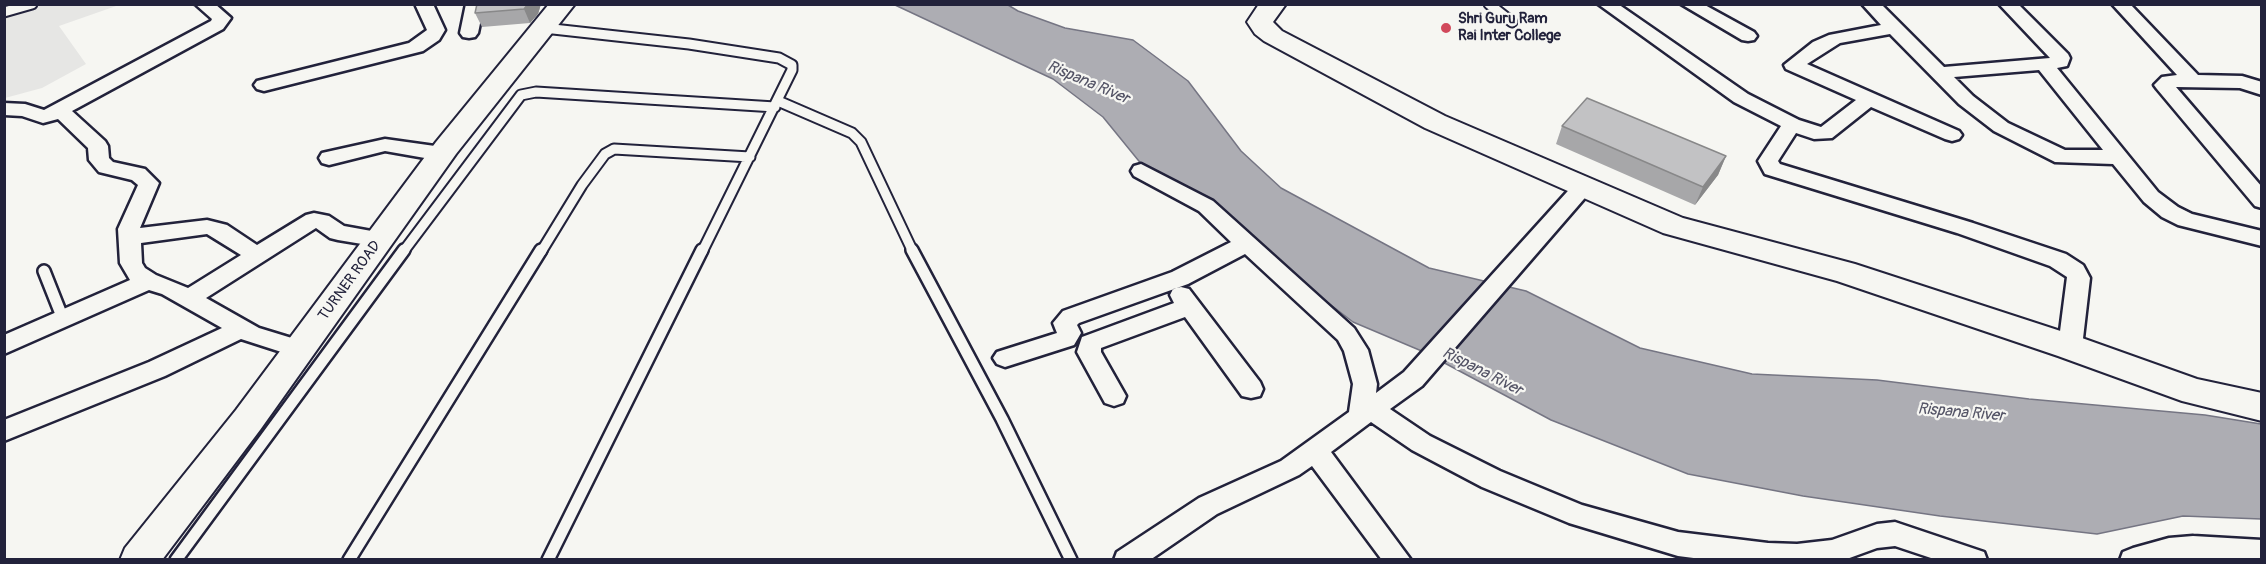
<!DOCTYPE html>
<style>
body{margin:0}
#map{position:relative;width:2266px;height:564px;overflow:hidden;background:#f6f6f2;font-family:Pangolin,sans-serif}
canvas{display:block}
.frame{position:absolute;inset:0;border:6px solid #22223b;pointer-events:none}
</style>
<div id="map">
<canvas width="2266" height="564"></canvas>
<div class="frame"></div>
</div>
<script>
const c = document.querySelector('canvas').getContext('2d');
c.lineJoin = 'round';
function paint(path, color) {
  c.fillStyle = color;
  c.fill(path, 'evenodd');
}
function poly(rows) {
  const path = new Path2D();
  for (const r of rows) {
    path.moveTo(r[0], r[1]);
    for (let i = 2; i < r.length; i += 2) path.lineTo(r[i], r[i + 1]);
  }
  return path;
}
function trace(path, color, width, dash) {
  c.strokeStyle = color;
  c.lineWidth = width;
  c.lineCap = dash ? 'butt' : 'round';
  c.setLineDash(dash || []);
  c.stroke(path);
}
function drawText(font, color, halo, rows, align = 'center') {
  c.font = font + ' Pangolin,sans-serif';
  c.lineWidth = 4.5;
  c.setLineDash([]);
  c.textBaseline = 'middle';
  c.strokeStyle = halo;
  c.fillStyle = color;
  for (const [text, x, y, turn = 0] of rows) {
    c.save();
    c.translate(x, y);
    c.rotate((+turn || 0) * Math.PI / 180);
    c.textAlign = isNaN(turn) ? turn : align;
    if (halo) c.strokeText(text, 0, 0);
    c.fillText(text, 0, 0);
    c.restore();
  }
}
paint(poly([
 [5,5,119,5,59,26,86,64,42,88,5,98]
]), '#e6e6e4');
const water = poly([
 [895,5,1008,5,1018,11,1065,28,1133,40,1188,81,1241,151,1281,188,1429,268,1526,291,1640,348,1752,374,1877,380,2029,399,2205,415,2261,424,2261,519,2183,516,2097,534,1940,516,1803,496,1688,474,1551,420,1424,352,1353,322,1249,242,1147,171,1103,117,1053,79,895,5]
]);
paint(water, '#adadb3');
trace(water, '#757583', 1.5);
const serviceFar1 = poly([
 [1489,4,1512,22],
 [4,12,32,4],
 [544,28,689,44,779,58,792,65,792,70,702,252],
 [778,101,852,133,861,142,913,252],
 [403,252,521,95,536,92,775,107],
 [541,252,582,185,605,154,614,149,750,157]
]);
const service = poly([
 [912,250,1002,419,1071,560],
 [44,271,63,319],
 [176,560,404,250],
 [349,560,541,250],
 [548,560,702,250]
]);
const minor = poly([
 [195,4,215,4,231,18,223,29,72,111,105,141,108,146,109,158,113,162,145,169,159,183,140,228,207,220,227,225,257,245,306,215,314,213,329,216,344,226,388,234,391,239,388,244,380,247,338,240,330,238,316,228,206,298,259,328,308,343,312,349,308,355,300,358,241,339,165,376,4,441,4,420,149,362,222,328,162,294,149,290,4,354,4,335,130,280,120,263,118,229,138,185,132,180,99,172,89,160,88,148,58,119,43,123,22,116,4,115,4,103,25,104,44,110,211,21,212,19,195,4],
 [207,234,241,255,188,288,156,275,145,268,142,263,141,243,207,234],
 [415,4,433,4,445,30,439,40,423,51,264,91,257,89,254,85,257,81,409,43,427,30,415,4],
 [466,4,484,4,478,33,475,37,469,38,463,37,460,33,466,4],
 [1598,4,1618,4,1748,94,1799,120,1821,127,1856,100,1786,69,1784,65,1813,42,1829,35,1881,25,1862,4,1881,4,1944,67,2050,58,1999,4,2018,4,2068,54,2070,58,2067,66,2057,68,2158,192,2178,207,2192,214,2262,231,2262,246,2178,225,2162,217,2144,202,2113,164,2055,162,1994,131,1959,104,1890,34,1840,43,1807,64,1959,131,1962,135,1959,139,1952,141,1945,139,1871,107,1832,138,1814,139,1796,133,1778,161,1780,164,1973,223,2066,254,2083,265,2090,278,2082,347,2078,353,2070,356,2062,353,2058,347,2067,277,2050,266,1957,233,1765,174,1758,161,1781,126,1734,102,1598,4],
 [2039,70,2103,150,2065,150,2008,123,1973,96,1954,77,2039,70],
 [1681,4,1703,4,1754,32,1757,36,1754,40,1748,41,1742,40,1681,4],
 [2112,4,2130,4,2198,75,2242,76,2262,82,2262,95,2240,88,2176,87,2262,187,2262,208,2255,206,2157,89,2154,85,2162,77,2177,75,2112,4],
 [385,139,442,147,449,149,452,154,449,159,442,161,385,151,329,165,322,163,319,158,322,153,385,139],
 [1141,164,1213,201,1354,328,1368,350,1377,384,1376,393,1404,372,1576,182,1583,180,1590,182,1593,187,1590,192,1422,386,1390,409,1430,436,1500,471,1582,505,1678,532,1768,543,1797,544,1832,540,1877,524,1895,522,1984,552,1987,560,1937,560,1895,546,1877,548,1844,560,1709,560,1678,556,1569,523,1482,487,1412,450,1371,422,1331,452,1411,560,1382,560,1312,466,1299,475,1217,514,1150,560,1114,560,1117,552,1199,498,1281,461,1349,412,1353,384,1344,351,1338,340,1245,254,1188,284,1079,323,1077,325,1081,333,1074,345,1005,367,997,364,993,358,997,352,1057,333,1053,323,1063,311,1172,272,1231,242,1199,211,1134,176,1131,171,1134,166,1141,164],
 [1181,287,1189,289,1260,382,1263,389,1260,396,1251,398,1242,396,1185,317,1101,348,1101,352,1126,396,1123,403,1114,406,1105,403,1077,352,1082,337,1174,303,1170,295,1173,289,1181,287],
 [2193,536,2262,540,2262,560,2120,560,2123,552,2133,548,2169,538,2193,536]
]);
const secondary = poly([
 [549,4,575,4,456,154,260,430,162,560,120,560,125,548,236,410,436,142,549,4],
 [1259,4,1286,4,1273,22,1282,31,1445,116,1683,218,1855,264,2082,338,2197,379,2262,393,2262,421,2182,401,2058,356,1837,281,1663,233,1425,128,1264,41,1255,34,1247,22,1259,4]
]);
trace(serviceFar1, '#22223b', 13);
trace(service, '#22223b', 16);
trace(minor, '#22223b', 5);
trace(secondary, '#22223b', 4);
trace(serviceFar1, '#f6f6f2', 9);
trace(service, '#f6f6f2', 11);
paint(minor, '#f6f6f2');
paint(secondary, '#f6f6f2');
paint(poly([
 [541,4,538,14,530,23,482,27,475,13],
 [1562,126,1726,156,1718,175,1695,205,1556,144]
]), '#a7a7a9');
paint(poly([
 [528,4,541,4,538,14,530,23,524,9],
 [1726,156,1718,175,1695,205,1703,187]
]), '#888889');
const building = poly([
 [477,4,528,4,524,9,475,13,477,4],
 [1587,98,1726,156,1703,187,1562,126,1587,98]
]);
paint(building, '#c2c2c4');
trace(building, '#888889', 1.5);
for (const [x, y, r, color] of [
 [1446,28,6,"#d1495b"]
]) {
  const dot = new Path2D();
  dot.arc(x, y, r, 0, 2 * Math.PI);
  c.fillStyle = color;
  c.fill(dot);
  trace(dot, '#f6f6f2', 2);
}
drawText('bold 15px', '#22223b', '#f6f6f2', [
 ["Shri Guru Ram",1458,19],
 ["Rai Inter College",1458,36]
], 'left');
drawText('15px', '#22223b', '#f6f6f2', [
 ["TURNER ROAD",350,281,-54]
]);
drawText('italic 16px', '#535365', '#f6f6f2', [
 ["Rispana River",1088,83,23],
 ["Rispana River",1482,372,27],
 ["Rispana River",1961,413,5]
]);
</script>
